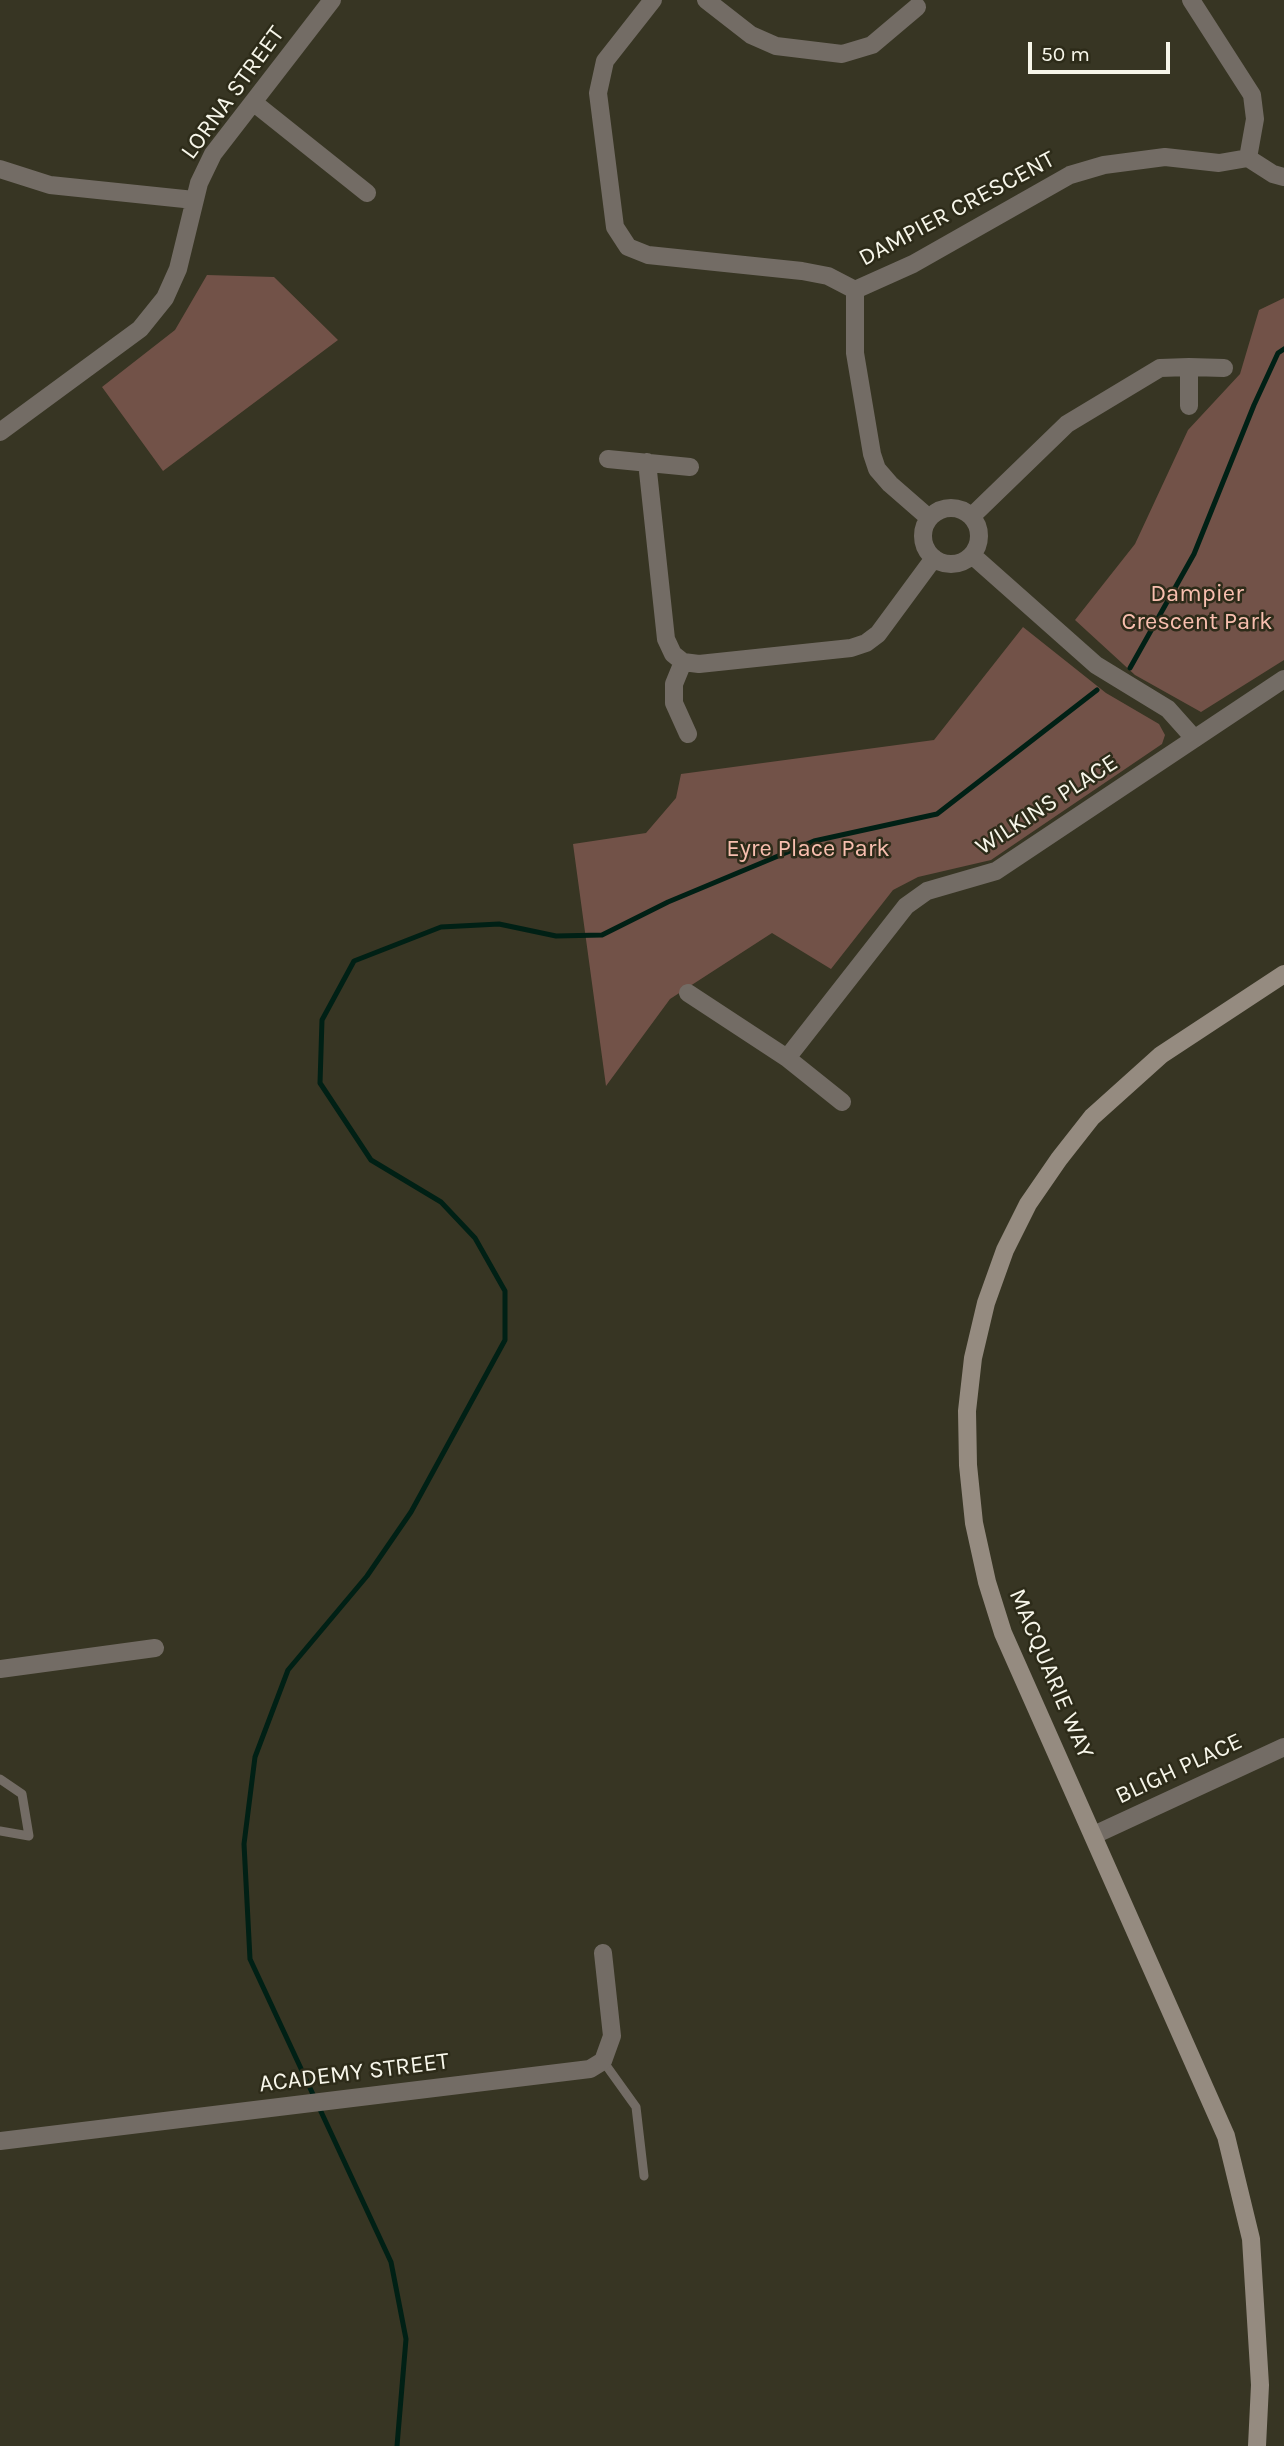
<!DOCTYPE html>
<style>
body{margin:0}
#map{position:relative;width:1284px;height:2446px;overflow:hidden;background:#373523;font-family:Karla,sans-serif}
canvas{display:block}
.scale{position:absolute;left:1028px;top:42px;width:142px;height:32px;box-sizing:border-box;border:4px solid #f7f6ea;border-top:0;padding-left:9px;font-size:21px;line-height:24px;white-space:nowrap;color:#f7f6ea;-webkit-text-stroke:5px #2d2b19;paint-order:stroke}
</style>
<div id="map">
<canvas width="1284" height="2446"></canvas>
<div class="scale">50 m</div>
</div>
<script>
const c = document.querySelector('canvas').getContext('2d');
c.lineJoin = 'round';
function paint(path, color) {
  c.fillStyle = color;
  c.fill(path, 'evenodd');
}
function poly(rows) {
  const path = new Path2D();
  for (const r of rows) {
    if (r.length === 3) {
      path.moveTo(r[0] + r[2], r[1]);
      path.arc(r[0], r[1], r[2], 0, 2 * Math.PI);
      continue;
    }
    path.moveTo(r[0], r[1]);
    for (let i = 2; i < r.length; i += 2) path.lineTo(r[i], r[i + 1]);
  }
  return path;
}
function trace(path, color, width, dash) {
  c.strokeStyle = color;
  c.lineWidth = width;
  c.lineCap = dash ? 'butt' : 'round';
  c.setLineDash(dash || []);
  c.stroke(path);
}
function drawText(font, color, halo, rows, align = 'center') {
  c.font = font + ' Karla,sans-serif';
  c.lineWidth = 5;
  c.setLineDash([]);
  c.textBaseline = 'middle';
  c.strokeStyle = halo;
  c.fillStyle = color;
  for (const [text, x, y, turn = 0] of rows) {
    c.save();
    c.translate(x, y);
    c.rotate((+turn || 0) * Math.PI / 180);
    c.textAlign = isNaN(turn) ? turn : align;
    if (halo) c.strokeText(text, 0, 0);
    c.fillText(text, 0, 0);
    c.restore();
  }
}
paint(poly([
 [207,275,274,277,338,340,163,471,102,387,175,330],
 [1284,298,1284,660,1201,712,1135,675,1075,620,1135,544,1188,430,1240,374,1259,310],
 [1023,627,1106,693,1159,724,1165,735,1162,744,991,860,918,877,893,890,831,969,772,933,670,999,606,1086,573,844,646,833,676,798,681,774,934,740]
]), '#725248');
trace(poly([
 [1130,668,1194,554,1254,405,1278,353,1284,349],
 [397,2446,406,2339,391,2262,250,1959,244,1844,255,1757,288,1670,367,1576,411,1512,505,1340,505,1291,475,1238,441,1202,371,1160,320,1083,322,1020,354,961,441,927,499,924,556,936,602,935,668,902,814,841,937,814,1097,690]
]), '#002015', 5);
trace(poly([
 [0,1779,22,1794,29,1836,0,1831],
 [603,2061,636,2107,644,2176]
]), '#736c65', 9);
trace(poly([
 [653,0,605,61,598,93,615,227,628,247,648,255,802,271,828,276,855,290,913,264,1070,175,1104,165,1165,157,1219,163,1248,158,1273,174,1284,177],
 [706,0,751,35,776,46,842,54,872,45,917,7],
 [1191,0,1252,95,1255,119,1248,158],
 [253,102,367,193],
 [0,169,50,185,194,200],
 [855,290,855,353,872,454,877,469,890,484,929,518],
 [1189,406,1189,367,1224,368],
 [0,432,140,329,165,298,178,269,199,183,213,154,332,0],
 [608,459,690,467],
 [647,462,666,639,673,654,683,662,699,664,851,648,866,643,878,634,934,558],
 [951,536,28],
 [972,516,1067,424,1160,368,1189,367],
 [972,555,1096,665,1168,709,1193,737],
 [683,662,674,684,674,703,688,734],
 [688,993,787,1058,842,1102],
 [787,1058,906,906,927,891,996,871,1284,679],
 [0,1669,155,1648],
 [1094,1835,1284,1747],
 [0,2141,590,2069,603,2061,612,2036,603,1953]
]), '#736c65', 18);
trace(poly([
 [1257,2446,1260,2385,1251,2239,1226,2136,1003,1633,987,1582,974,1523,968,1465,967,1411,973,1358,986,1303,1005,1250,1028,1204,1059,1159,1092,1117,1161,1055,1284,974]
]), '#958b80', 18);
drawText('24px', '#f7f6ea', '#2d2b19', [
 ["LORNA STREET",233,93,-54],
 ["DAMPIER CRESCENT",957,209,-28],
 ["WILKINS PLACE",1047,805,-33],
 ["MACQUARIE WAY",1051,1674,67],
 ["BLIGH PLACE",1179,1769,-25],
 ["ACADEMY STREET",354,2073,-7]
]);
drawText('24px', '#f8bfaf', '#2d2b19', [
 ["Dampier",1197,594],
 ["Crescent Park",1197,622],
 ["Eyre Place Park",808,849]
]);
</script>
